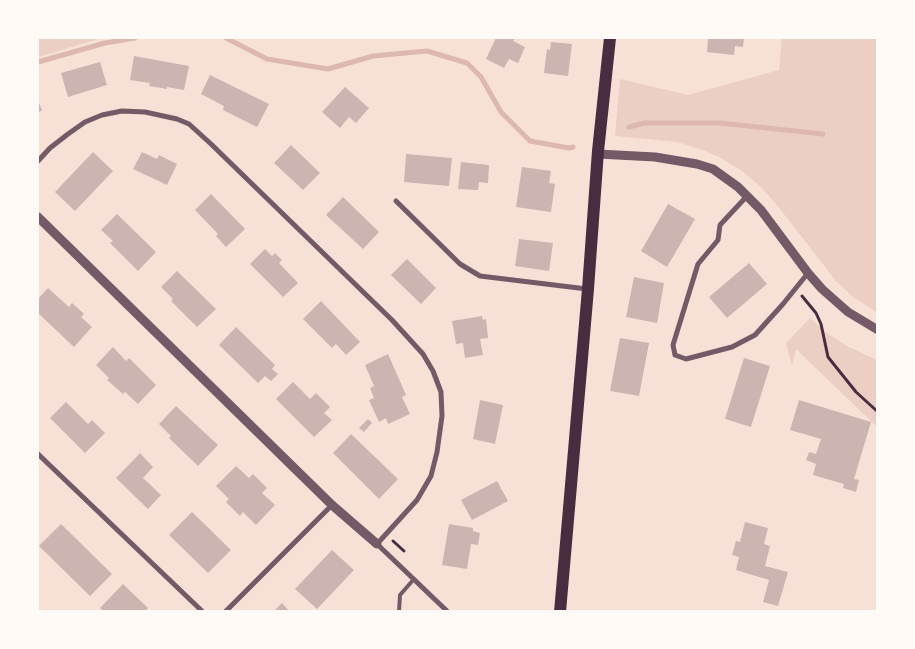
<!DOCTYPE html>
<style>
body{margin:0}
#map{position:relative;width:915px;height:649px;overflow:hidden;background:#f7e1d7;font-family:Karla,sans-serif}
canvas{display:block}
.frame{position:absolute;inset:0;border:39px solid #fffaf5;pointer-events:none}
</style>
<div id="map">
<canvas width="915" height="649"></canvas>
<div class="frame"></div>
</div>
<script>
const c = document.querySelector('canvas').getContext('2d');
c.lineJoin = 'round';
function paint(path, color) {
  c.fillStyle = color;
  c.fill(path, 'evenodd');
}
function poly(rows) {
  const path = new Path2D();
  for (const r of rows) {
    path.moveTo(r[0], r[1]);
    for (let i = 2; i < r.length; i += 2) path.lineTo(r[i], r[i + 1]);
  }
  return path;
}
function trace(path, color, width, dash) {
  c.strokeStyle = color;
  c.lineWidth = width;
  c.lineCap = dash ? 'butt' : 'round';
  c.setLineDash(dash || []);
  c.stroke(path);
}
paint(poly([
 [38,38,102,38,38,57],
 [782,38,877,38,877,312,854,298,836,281,776,204,760,186,742,171,719,157,700,149,677,142,615,136,620,79,688,95,779,70],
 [810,318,827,333,847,346,877,360,877,427,796,349,792,366,786,343]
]), '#ebcfc5');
trace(poly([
 [226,38,267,59,328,69,373,56,427,51,467,63,481,77,501,112,530,141,569,148,573,147],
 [38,62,105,43,135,38],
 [629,127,644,123,720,123,823,134]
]), '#dcb8b0', 5);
paint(poly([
 [496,38,515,38,513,41,525,47,518,63,509,59,504,68,486,59],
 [708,38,744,38,743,47,735,46,734,55,707,52],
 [551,42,572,44,568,76,544,73,547,49,550,50],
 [134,56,189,66,184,90,167,87,167,89,149,86,150,83,130,80],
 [100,62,107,85,68,97,61,73],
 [210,75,269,104,257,127,223,110,224,106,201,94],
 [345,87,369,108,356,123,349,117,340,128,322,112],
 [38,101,42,110,38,113],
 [291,145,320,173,303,190,274,163],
 [93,152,113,171,75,211,55,192],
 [142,152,157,159,159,155,177,164,167,185,133,169],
 [406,154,452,158,449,186,404,182],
 [461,162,489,165,488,183,479,182,478,190,458,189],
 [522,167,551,171,549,183,555,184,551,212,516,207],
 [211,194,245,229,226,247,216,236,218,234,195,210],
 [343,197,379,232,363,249,326,215],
 [668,204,695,219,667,267,641,251],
 [117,214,156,252,138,271,110,243,113,241,101,230],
 [519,239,553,243,549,271,515,266],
 [265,249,272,256,275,253,282,260,279,263,298,283,283,297,250,264],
 [407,259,436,288,421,304,391,275],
 [749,263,767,284,727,318,709,297],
 [177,271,216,309,197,327,171,301,173,299,161,287],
 [634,277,664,283,657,323,626,317],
 [48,288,69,307,72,303,84,314,81,317,92,327,74,347,38,313,38,299],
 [321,301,360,342,346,355,336,344,332,348,303,319],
 [482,316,483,320,486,319,488,338,480,339,483,355,465,358,463,343,456,344,452,321],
 [236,327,275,365,272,369,278,374,271,381,265,376,258,383,219,345],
 [620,338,649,343,639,396,610,391],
 [113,347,126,361,129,358,156,385,138,404,125,392,123,394,107,380,109,378,96,365],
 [388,354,406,395,402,397,410,414,388,424,386,418,379,422,369,400,374,398,370,388,374,386,365,365],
 [744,358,770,366,751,427,725,419],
 [293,382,310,399,316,393,330,407,324,413,332,420,314,437,276,399],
 [480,400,503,405,495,444,473,439],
 [799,400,871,422,854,479,859,480,856,492,843,488,844,484,813,475,816,464,806,460,809,452,816,454,821,439,790,430],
 [66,402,88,424,92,420,105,433,85,453,50,418],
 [176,406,218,445,198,466,169,438,171,436,159,424],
 [368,419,372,423,364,432,359,428],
 [351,434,398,479,379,499,333,453],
 [140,453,153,467,143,478,161,495,148,509,116,478],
 [236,466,249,478,253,474,267,488,262,493,275,505,256,525,243,512,240,516,226,502,229,499,216,486],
 [497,481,508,501,472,520,461,500],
 [192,512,231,550,208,573,169,535],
 [745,522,768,528,764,544,770,546,765,566,788,572,778,606,763,602,769,580,736,570,739,557,732,555,736,541,740,542],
 [61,524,112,574,90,596,39,546],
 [449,524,473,528,473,531,480,533,478,545,471,544,467,569,442,565],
 [332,550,354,570,317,609,295,589],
 [123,584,148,608,145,612,104,612,100,608],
 [282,603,290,612,273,612]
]), '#ccb4b1');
trace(poly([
 [802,296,816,313,821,324,828,357,856,392,878,412],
 [393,541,404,551]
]), '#4a2c40', 3);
trace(poly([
 [399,612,400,595,414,579]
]), '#755966', 4);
trace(poly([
 [38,161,50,148,68,134,85,122,102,115,122,111,145,112,177,119,189,124,211,144,392,320,423,354,433,371,441,392,442,416,437,452,431,476,417,500,377,544,448,612],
 [747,196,720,225,718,240,698,264,673,345,675,355,686,359,732,347,755,335,783,304,808,273],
 [396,201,460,264,480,276,587,289],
 [38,454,203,612],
 [225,612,332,505]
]), '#755966', 5);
trace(poly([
 [598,154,655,157,697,164,713,169,738,187,761,210,808,273,822,289,848,312,878,330],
 [38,217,332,505,377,544]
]), '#755966', 9);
trace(poly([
 [560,612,588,289,598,151,610,38]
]), '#4a2c40', 12);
</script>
